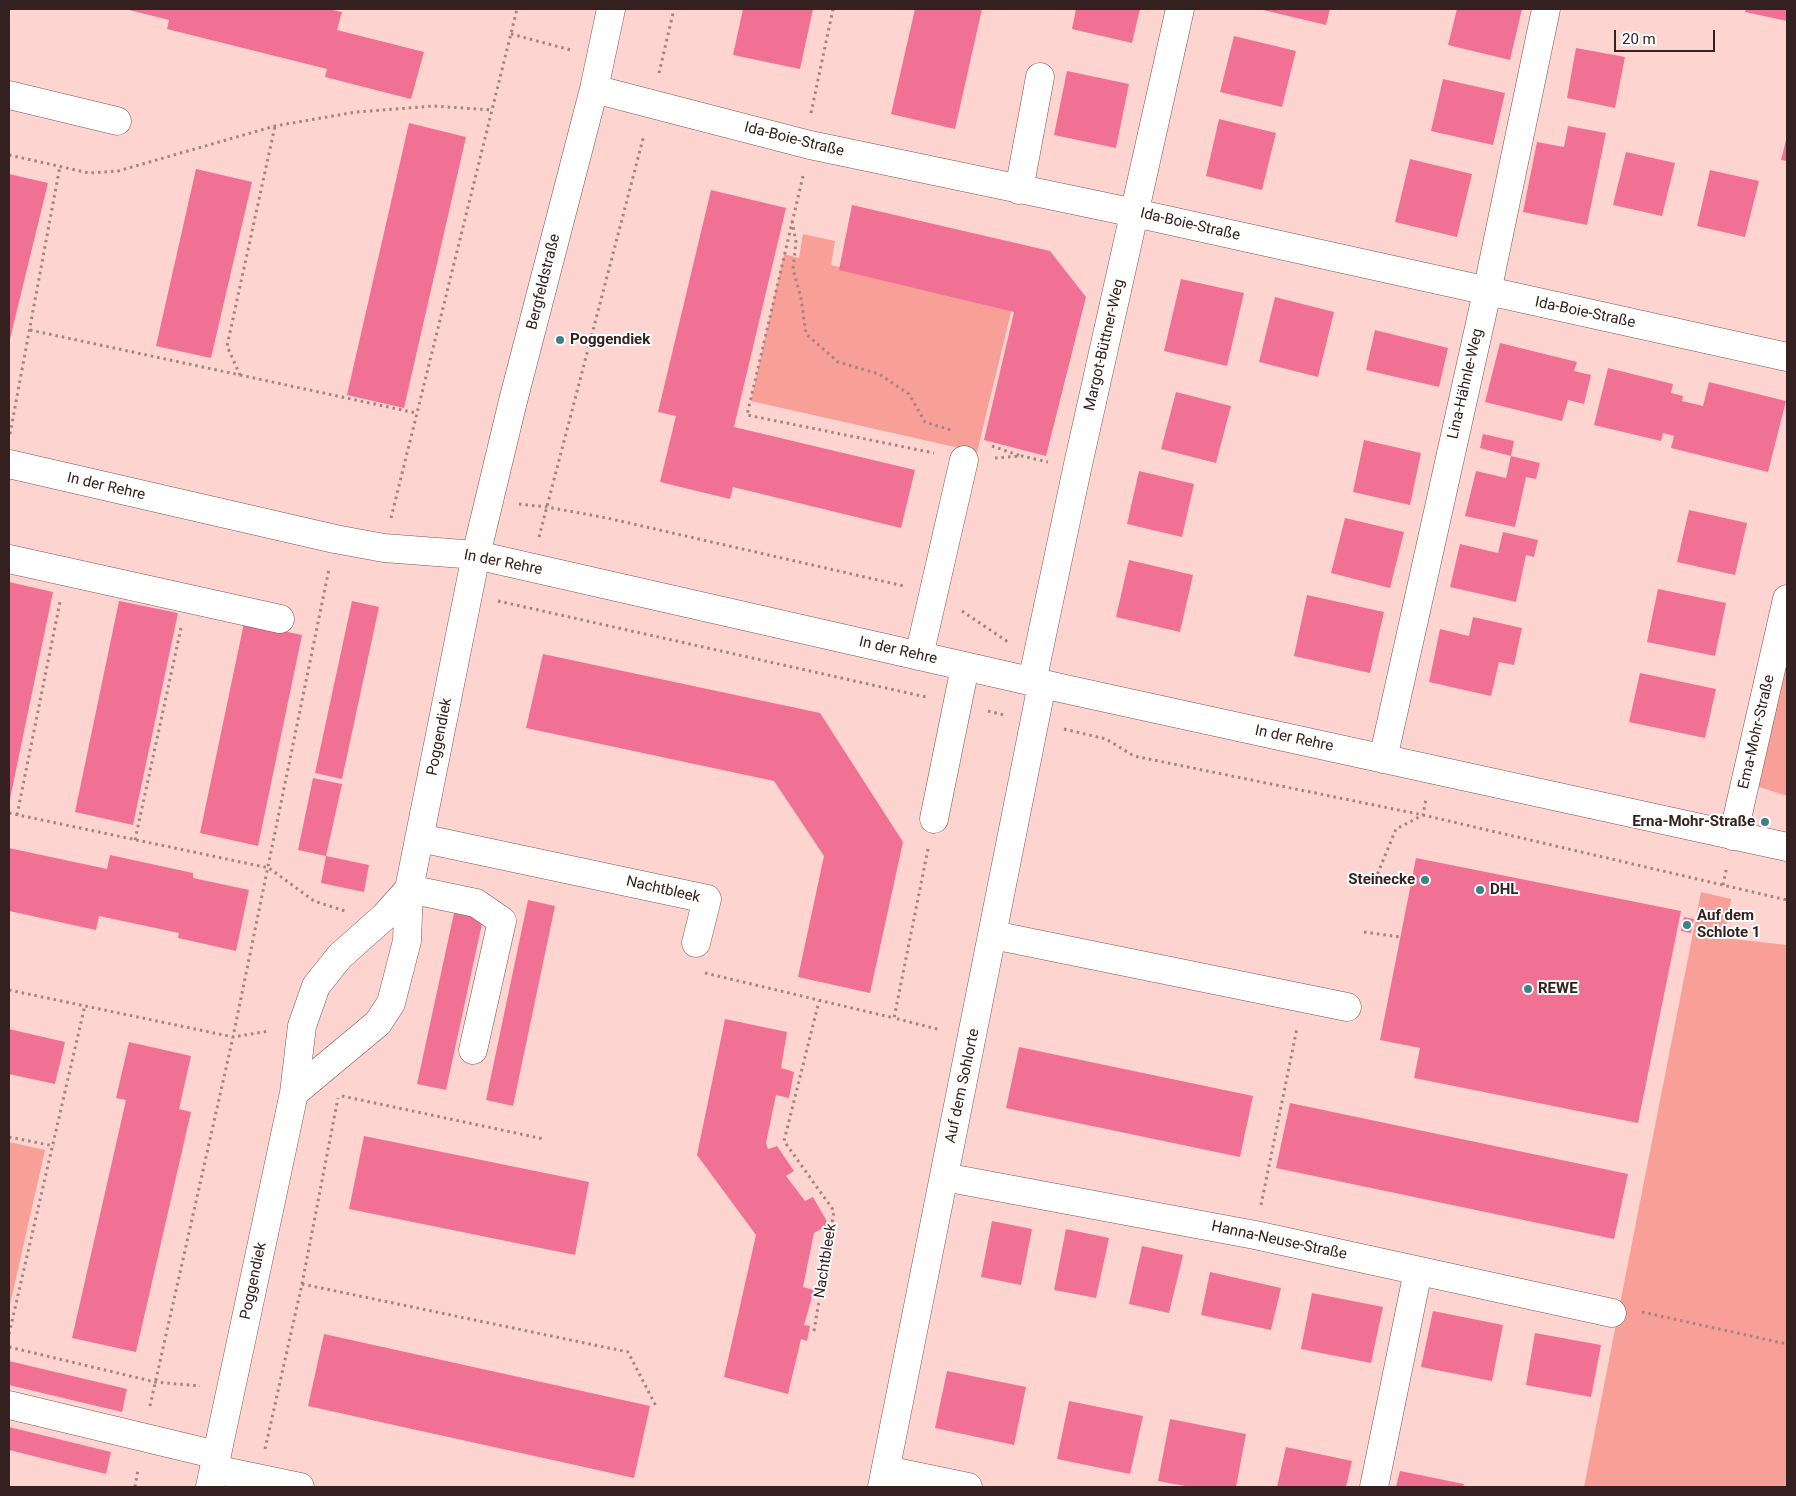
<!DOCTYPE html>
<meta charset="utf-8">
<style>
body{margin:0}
#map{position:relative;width:1796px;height:1496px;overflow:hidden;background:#fdd4d0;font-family:Roboto,sans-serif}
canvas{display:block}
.frame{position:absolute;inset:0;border:10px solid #34211f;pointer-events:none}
.scale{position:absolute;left:1614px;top:30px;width:101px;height:22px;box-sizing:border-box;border:2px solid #34211f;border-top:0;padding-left:6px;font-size:15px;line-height:18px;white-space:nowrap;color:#34211f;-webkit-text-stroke:4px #fff;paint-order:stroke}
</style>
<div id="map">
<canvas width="1796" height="1496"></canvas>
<div class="frame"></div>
<div class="scale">20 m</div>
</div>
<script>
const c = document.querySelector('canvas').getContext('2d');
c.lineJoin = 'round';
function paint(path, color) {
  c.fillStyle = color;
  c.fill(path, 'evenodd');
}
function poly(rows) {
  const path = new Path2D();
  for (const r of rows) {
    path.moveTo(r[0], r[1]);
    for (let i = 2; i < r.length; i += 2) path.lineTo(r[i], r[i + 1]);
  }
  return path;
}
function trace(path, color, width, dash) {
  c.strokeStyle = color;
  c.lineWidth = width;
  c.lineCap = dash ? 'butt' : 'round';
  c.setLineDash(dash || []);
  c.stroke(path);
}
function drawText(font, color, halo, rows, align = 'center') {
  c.font = font + ' Roboto,sans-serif';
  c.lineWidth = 4;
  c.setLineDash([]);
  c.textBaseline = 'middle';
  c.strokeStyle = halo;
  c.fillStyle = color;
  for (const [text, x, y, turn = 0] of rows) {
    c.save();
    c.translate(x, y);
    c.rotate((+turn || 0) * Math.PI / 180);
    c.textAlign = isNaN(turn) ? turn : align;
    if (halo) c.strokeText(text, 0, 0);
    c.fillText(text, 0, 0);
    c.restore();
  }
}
paint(poly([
 [803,234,835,241,831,265,1012,308,977,452,751,401,784,254,799,258],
 [1787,660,1787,796,1759,787],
 [1701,892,1731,899,1724,938,1787,945,1787,1487,1584,1487],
 [9,1142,45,1150,9,1309]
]), '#f89f98');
paint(poly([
 [125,9,328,9,342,12,337,30,424,52,411,99,325,77,327,69,167,29,169,20],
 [743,9,813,9,800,69,733,55],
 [915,9,982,9,955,129,891,114],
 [1076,9,1140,9,1132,43,1072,29],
 [1259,9,1330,9,1326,25],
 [1457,9,1522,9,1510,60,1448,45],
 [1746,9,1787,9,1787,21,1745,12],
 [1234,36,1296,51,1282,107,1220,92],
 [1576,48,1625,57,1615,108,1567,98],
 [1067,71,1129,84,1116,148,1054,135],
 [1443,79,1505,93,1493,145,1431,131],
 [1219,119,1276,133,1262,190,1206,176],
 [409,123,466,137,404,408,347,395],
 [1568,126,1606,133,1587,225,1523,212,1537,142,1564,147],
 [1787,136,1787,161,1781,160],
 [1626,152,1675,163,1662,216,1613,205],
 [1410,159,1472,174,1457,237,1395,222],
 [196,169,252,182,211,358,156,346],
 [1710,170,1759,181,1745,237,1697,226],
 [9,174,48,183,9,343],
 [711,190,786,208,734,427,915,470,901,528,733,487,730,499,660,482,676,416,658,412],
 [852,205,1050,251,1086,297,1046,456,984,440,1014,312,839,270],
 [1181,279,1244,293,1227,366,1164,351],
 [1275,297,1334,312,1318,377,1259,362],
 [1375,330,1448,348,1439,387,1366,370],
 [1500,343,1577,362,1574,371,1591,375,1584,404,1568,400,1562,421,1485,402],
 [1608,368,1673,384,1671,393,1683,396,1682,401,1703,406,1709,382,1786,401,1768,472,1671,448,1674,436,1663,433,1661,441,1594,425],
 [1176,392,1231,406,1216,463,1161,449],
 [1483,434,1514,441,1511,456,1480,448],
 [1364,440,1421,453,1410,505,1353,492],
 [1511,456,1540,463,1536,479,1526,477,1515,527,1465,516,1476,471,1506,478],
 [1139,471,1194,484,1182,537,1127,524],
 [1689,510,1747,523,1735,575,1677,562],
 [1345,518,1404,532,1390,588,1331,573],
 [1503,532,1538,540,1534,557,1526,555,1516,602,1450,587,1460,544,1498,553],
 [1129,560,1193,575,1180,632,1116,617],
 [9,582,53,592,10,799,9,799],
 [1658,589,1726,603,1715,656,1647,642],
 [1307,595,1384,612,1370,673,1294,656],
 [119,601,178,613,133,825,75,812],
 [352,601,379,607,342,779,315,773],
 [1473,617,1522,628,1514,665,1499,662,1491,696,1429,682,1440,629,1469,636],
 [244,623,302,635,258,846,200,833],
 [543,654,820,713,903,842,870,993,798,977,824,856,774,781,526,728],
 [1640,673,1716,689,1705,738,1629,722],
 [313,778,342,784,326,856,298,850],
 [9,848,107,869,110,855,193,873,193,878,249,890,236,951,178,938,179,933,99,916,96,930,9,911],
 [326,856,369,865,364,892,321,883],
 [1416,858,1681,911,1638,1123,1414,1078,1420,1048,1380,1040],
 [528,900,555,906,513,1106,486,1100],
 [454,913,483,919,446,1090,417,1084],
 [1684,917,1694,919,1691,933,1681,931],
 [725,1019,787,1032,781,1068,794,1072,789,1098,776,1095,766,1143,768,1149,777,1146,794,1171,786,1176,805,1201,813,1197,829,1225,814,1233,803,1287,814,1290,804,1325,810,1326,807,1341,801,1339,788,1394,724,1377,756,1235,697,1155],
 [9,1029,65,1042,55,1084,9,1074],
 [129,1042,191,1056,179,1109,191,1112,136,1352,72,1338,126,1100,116,1098],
 [1019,1047,1253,1096,1240,1157,1006,1108],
 [1290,1103,1628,1174,1614,1239,1276,1168],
 [364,1136,589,1182,575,1255,349,1209],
 [992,1221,1032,1229,1021,1285,981,1277],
 [1066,1229,1109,1238,1096,1298,1054,1290],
 [1142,1246,1183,1255,1169,1313,1129,1304],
 [1210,1272,1281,1288,1271,1330,1201,1315],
 [1312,1293,1383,1307,1371,1363,1301,1349],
 [1433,1311,1503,1325,1492,1381,1421,1367],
 [1535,1333,1601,1345,1591,1397,1526,1385],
 [324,1334,650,1406,634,1478,308,1406],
 [9,1361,127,1389,122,1412,9,1385],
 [947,1371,1026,1387,1014,1445,935,1428],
 [1069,1401,1143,1416,1130,1474,1057,1459],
 [1170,1419,1246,1434,1236,1487,1191,1487,1158,1481],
 [9,1427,111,1452,106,1474,9,1450],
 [1286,1447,1352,1461,1346,1487,1277,1487],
 [1400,1471,1464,1484,1463,1487,1396,1487]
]), '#f17195');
const minor = poly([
 [594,89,810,145,1135,213,1787,357],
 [9,95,117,121],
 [1019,190,1040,77],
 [9,464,335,539,384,548,476,555,1065,689,1787,847],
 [9,559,280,619],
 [919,656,964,460],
 [1032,682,1077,469,1180,9],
 [1383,759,1487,292,1546,9],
 [934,819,965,667],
 [1733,836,1787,599],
 [420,838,707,899,696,943],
 [409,889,476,903,502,921,473,1050],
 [993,935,1347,1007],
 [294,1093,378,1023,391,1003,407,941,409,889,476,555,513,401,594,89,611,9],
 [944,1177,1255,1235,1612,1313],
 [9,1405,217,1455],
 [214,1469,300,1487],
 [886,1470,968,1487],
 [210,1487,294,1093,302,1026,316,986,340,956,385,916,409,889],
 [882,1487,1042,684],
 [1374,1487,1418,1271]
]);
trace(minor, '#7f5450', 29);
trace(poly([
 [511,34,571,50],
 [659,73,674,9],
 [811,113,833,9],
 [9,155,89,173,118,171,275,126,356,112,433,106,493,110],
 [803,176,747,415,934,453],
 [792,221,796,242,793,269,801,298,806,334,838,362,879,374,909,394,925,422,954,431],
 [30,330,240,375,227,346,275,126],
 [240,375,416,413],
 [10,434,60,166],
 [992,446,1021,456],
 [995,458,1022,456,1048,462],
 [519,504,547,507,607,518,904,586],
 [391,518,517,9],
 [539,537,644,135],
 [498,601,926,697],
 [962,611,1008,642],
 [988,711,1004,715],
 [1064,729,1106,739,1134,756,1423,815,1787,900],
 [9,813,269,868,314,901,345,911],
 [17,815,60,602],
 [135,840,181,628],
 [928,849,894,1018,941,1030],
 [1375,880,1396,829,1423,815,1426,799],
 [1723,885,1727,866],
 [1364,932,1400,937],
 [705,973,894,1018],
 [9,990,233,1037,269,1031],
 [342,1096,544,1139],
 [9,1137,54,1146],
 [1261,1205,1297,1028],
 [302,1284,628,1352,657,1408],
 [1642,1312,1787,1344],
 [814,1331,834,1211,784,1141,819,1001],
 [9,1334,85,1005],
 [9,1347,155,1382,200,1386],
 [150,1406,233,1037,329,569],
 [265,1449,302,1284,338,1098],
 [135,1487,138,1469]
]), '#a38481', 3, [2.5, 4]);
trace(minor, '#fff', 28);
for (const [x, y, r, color] of [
 [560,340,5,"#3b828a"],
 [1765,822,5,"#3b828a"],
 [1425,880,5,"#3b828a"],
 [1480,890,5,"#3b828a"],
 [1687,925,5,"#3b828a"],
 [1528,989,5,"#3b828a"]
]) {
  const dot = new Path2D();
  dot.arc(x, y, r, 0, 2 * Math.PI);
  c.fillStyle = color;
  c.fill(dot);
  trace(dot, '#fff', 2);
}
drawText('15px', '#34211f', '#fff', [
 ["Ida-Boie-Straße",794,140,14],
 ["Ida-Boie-Straße",1190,225,13],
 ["Bergfeldstraße",544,282,-76],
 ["Ida-Boie-Straße",1585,313,12],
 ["Margot-Büttner-Weg",1105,345,-77],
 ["Lina-Hähnle-Weg",1466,384,-77],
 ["In der Rehre",106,487,13],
 ["In der Rehre",503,563,11],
 ["In der Rehre",898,651,13],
 ["Ema-Mohr-Straße",1757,732,-77],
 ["Poggendiek",440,737,-79],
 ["In der Rehre",1294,739,12],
 ["Nachtbleek",663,890,13],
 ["Auf dem Sohlorte",963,1086,-78],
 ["Hanna-Neuse-Straße",1279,1241,12],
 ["Nachtbleek",826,1261,-81],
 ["Poggendiek",254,1281,-78]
]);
drawText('bold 15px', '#34211f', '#fff', [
 ["Poggendiek",570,340],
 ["Erna-Mohr-Straße",1755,822,"right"],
 ["Steinecke",1415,880,"right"],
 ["DHL",1490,890],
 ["Auf dem",1697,916],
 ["Schlote 1",1697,933],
 ["REWE",1538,989]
], 'left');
</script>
